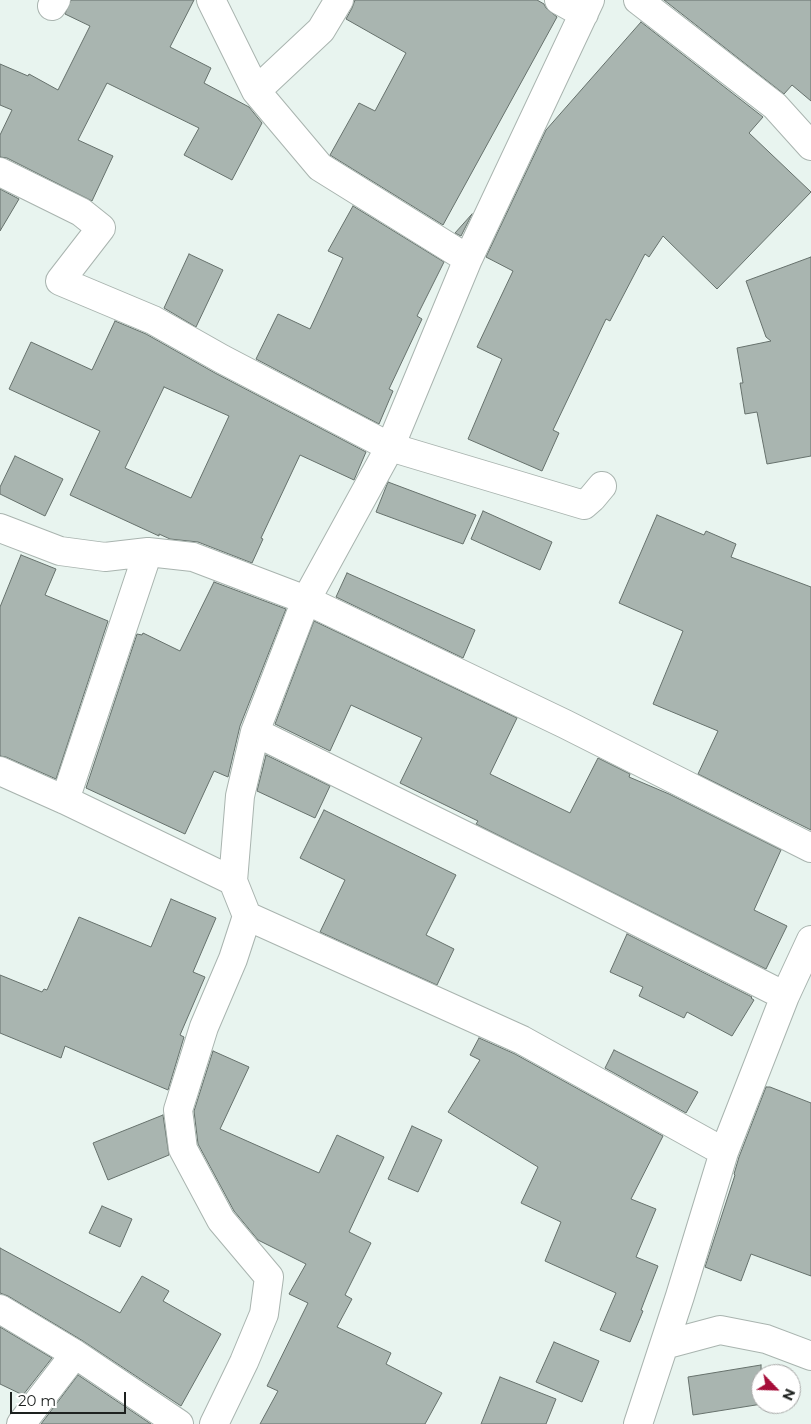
<!DOCTYPE html>
<style>
body{margin:0}
#map{position:relative;width:811px;height:1424px;overflow:hidden;background:#e8f4ef;font-family:Montserrat,sans-serif}
canvas{display:block}
.north{position:absolute;left:751px;top:1364px;width:50px;height:50px;box-sizing:border-box;background:#fff;border:1px solid #a5a6a5;border-radius:50%;rotate:114deg;font-size:14px;font-weight:700;line-height:20px;text-align:center;color:#1d211f}
.north::after{content:'';display:block;margin:auto;width:18px;height:22px;background:#a60d39;clip-path:polygon(50% 0,100% 100%,50% 72%,0 100%)}
.scale{position:absolute;left:10px;top:1392px;width:116px;height:22px;box-sizing:border-box;border:2px solid #1d211f;border-top:0;padding-left:6px;font-size:15px;line-height:18px;white-space:nowrap;color:#1d211f;-webkit-text-stroke:4px #fff;paint-order:stroke}
</style>
<div id="map">
<canvas width="811" height="1424"></canvas>
<div class="north">N</div>
<div class="scale">20 m</div>
</div>
<script>
const c = document.querySelector('canvas').getContext('2d');
c.lineJoin = 'round';
function paint(path, color) {
  c.fillStyle = color;
  c.fill(path, 'evenodd');
}
function poly(rows) {
  const path = new Path2D();
  for (const r of rows) {
    path.moveTo(r[0], r[1]);
    for (let i = 2; i < r.length; i += 2) path.lineTo(r[i], r[i + 1]);
  }
  return path;
}
function trace(path, color, width, dash) {
  c.strokeStyle = color;
  c.lineWidth = width;
  c.lineCap = dash ? 'butt' : 'round';
  c.setLineDash(dash || []);
  c.stroke(path);
}
const building = poly([
 [71,0,194,0,170,47,211,68,204,83,249,107,262,123,232,180,184,155,199,128,107,83,78,140,113,156,92,201,7,158,0,157,0,135,12,110,0,105,0,64,28,76,29,74,58,90,90,26,65,14,71,0],
 [355,0,537,0,544,4,546,8,557,17,443,225,330,155,359,103,375,111,406,53,346,19,352,8,355,0],
 [664,0,811,0,811,101,792,85,784,94,664,0],
 [641,22,763,117,749,133,811,192,717,289,663,236,649,257,645,254,610,321,606,319,553,430,559,433,542,471,468,439,502,359,477,347,513,271,486,257,546,130,641,22],
 [0,189,19,199,0,231,0,189],
 [353,206,444,262,417,316,422,319,389,389,393,391,379,424,256,359,278,314,310,329,343,258,328,251,353,206],
 [472,214,461,236,455,233,472,214],
 [189,254,223,270,196,327,164,308,189,254],
 [811,257,811,456,767,464,757,412,745,414,740,383,743,383,737,348,771,341,766,337,746,281,811,257],
 [115,321,146,334,215,373,366,452,354,480,300,455,261,538,263,539,252,563,198,542,170,539,159,534,159,536,70,495,100,431,9,389,31,342,92,370,115,321],
 [164,387,229,416,191,498,125,468,164,387],
 [15,456,63,479,45,516,0,494,0,487,15,456],
 [388,482,476,515,463,544,376,512,388,482],
 [483,511,552,542,540,570,471,539,483,511],
 [657,515,704,535,706,531,736,544,731,557,811,587,811,830,698,774,718,731,653,704,683,631,619,603,657,515],
 [21,555,56,569,45,595,108,621,56,779,6,757,0,756,0,607,21,555],
 [347,573,475,630,463,658,336,597,347,573],
 [214,582,286,609,240,726,228,777,214,771,185,834,86,788,137,634,142,635,143,633,180,651,214,582],
 [314,621,517,718,490,774,570,813,598,758,630,774,629,777,669,794,781,850,754,910,787,926,766,969,476,824,478,821,400,783,422,738,351,705,330,751,275,724,314,621],
 [266,755,330,786,315,818,257,791,266,755],
 [324,810,456,875,426,935,454,949,437,985,320,932,345,880,300,858,324,810],
 [171,899,216,918,193,972,205,977,180,1035,184,1037,168,1090,65,1046,61,1058,0,1033,0,975,42,992,44,989,47,990,79,917,151,947,171,899],
 [627,934,752,997,751,998,754,1000,732,1036,687,1012,684,1018,639,996,643,987,610,972,627,934],
 [479,1038,515,1054,663,1136,631,1199,656,1209,636,1257,658,1266,641,1310,643,1311,630,1342,600,1330,616,1293,545,1261,561,1222,521,1203,538,1167,448,1112,480,1060,470,1055,479,1038],
 [614,1050,698,1092,686,1113,605,1068,614,1050],
 [213,1051,249,1067,220,1129,319,1173,337,1135,384,1157,349,1232,371,1243,345,1295,352,1299,337,1327,391,1353,386,1364,442,1393,425,1424,260,1424,278,1391,267,1386,308,1303,289,1294,306,1264,258,1240,234,1211,198,1144,194,1111,213,1051],
 [766,1087,770,1087,811,1103,811,1276,751,1254,741,1281,705,1267,735,1175,734,1174,739,1157,766,1087],
 [163,1115,169,1155,108,1180,93,1143,163,1115],
 [412,1126,442,1140,418,1192,388,1179,412,1126],
 [102,1206,132,1219,120,1247,89,1233,102,1206],
 [0,1248,120,1313,142,1276,169,1291,163,1301,221,1334,181,1406,83,1341,8,1296,0,1293,0,1248],
 [0,1327,52,1358,23,1395,0,1384,0,1327],
 [554,1342,599,1361,582,1402,536,1382,554,1342],
 [761,1365,762,1404,693,1415,688,1377,761,1365],
 [78,1375,151,1424,41,1424,78,1375],
 [500,1377,556,1399,546,1424,481,1424,500,1377]
]);
paint(building, '#a9b5b0');
trace(building, '#66716c', 1);
const minor = poly([
 [211,0,256,91,320,167,468,259],
 [559,0,584,14],
 [638,0,775,106,811,146],
 [52,6,56,0],
 [256,91,321,30,339,0],
 [0,172,81,212,101,228,60,281,153,320,222,359,390,447,584,505,592,498,602,486],
 [0,528,60,551,105,557,148,552,193,557,306,600,565,724,811,848],
 [255,732,563,884,785,996],
 [0,771,65,800,233,881],
 [65,800,148,552],
 [247,916,522,1040,724,1152],
 [0,1309,75,1354,179,1424],
 [664,1345,720,1330,766,1339,811,1356],
 [21,1424,75,1354],
 [214,1424,244,1362,264,1314,269,1277,221,1220,183,1149,178,1110,204,1027,233,959,247,916,233,881,240,796,255,732,306,600,390,447,468,259,590,0],
 [638,1424,680,1296,724,1152,785,996,811,940]
]);
trace(minor, '#a9b4af', 30);
trace(minor, '#fff', 28);
</script>
